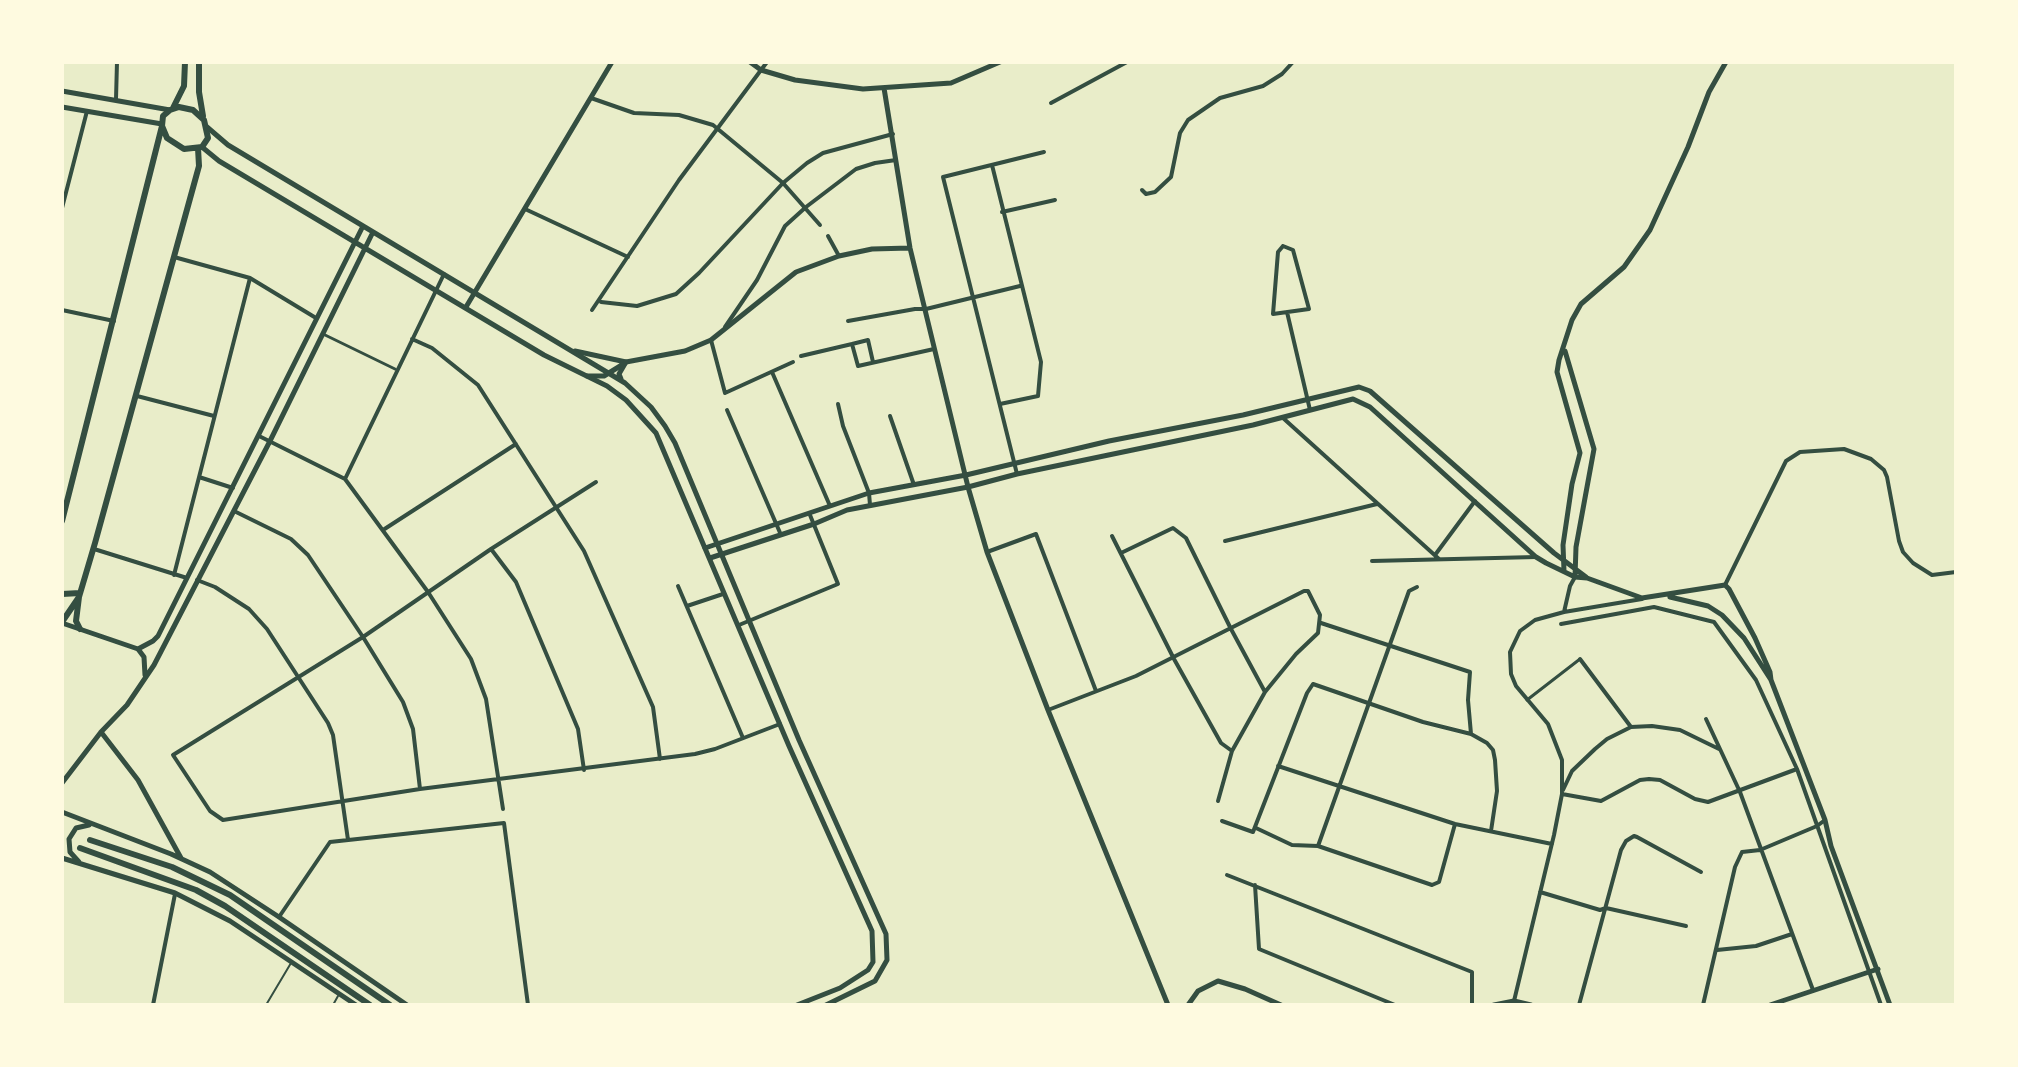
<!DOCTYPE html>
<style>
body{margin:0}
#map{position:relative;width:2018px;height:1067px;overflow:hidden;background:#e9edc9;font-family:"Roboto Serif",serif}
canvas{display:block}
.frame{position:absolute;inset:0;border:64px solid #fefae0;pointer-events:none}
</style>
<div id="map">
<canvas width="2018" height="1067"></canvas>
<div class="frame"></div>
</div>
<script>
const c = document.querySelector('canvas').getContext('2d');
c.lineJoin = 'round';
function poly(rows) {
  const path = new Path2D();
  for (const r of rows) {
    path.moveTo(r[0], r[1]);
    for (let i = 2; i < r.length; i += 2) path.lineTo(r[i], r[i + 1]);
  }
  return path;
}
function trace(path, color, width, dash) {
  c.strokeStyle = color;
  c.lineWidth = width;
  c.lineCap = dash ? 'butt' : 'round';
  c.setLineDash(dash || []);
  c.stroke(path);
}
trace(poly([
 [266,1005,291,963],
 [333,1005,338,996]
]), '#344e41', 2);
trace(poly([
 [323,334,395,369],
 [1527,700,1580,659]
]), '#344e41', 3);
trace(poly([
 [591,98,634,113,679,115,713,125,783,183,820,225],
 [116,99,117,62],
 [1051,103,1127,62],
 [992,165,1041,362,1038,396,1000,404],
 [1142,190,1146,194,1155,192,1171,177,1180,133,1188,120,1220,98,1263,86,1282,74,1293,62],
 [62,208,87,111],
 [525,209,628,257],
 [1002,212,1055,200],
 [828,236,839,256],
 [1283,246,1293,250,1309,309,1273,314,1278,252,1283,246],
 [174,257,250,278,316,318],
 [601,302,637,306,676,294,699,273,783,183,807,163,823,153,893,134],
 [62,310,114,321],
 [592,310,679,180,767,62],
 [1287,312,1310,410],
 [848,321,915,309,926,309,1020,286],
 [725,327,757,280,785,226,806,207,856,169,875,163,896,160],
 [412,339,432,348,478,385,584,551,653,707,660,759],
 [711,340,725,393,793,362],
 [852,344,868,340,873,362],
 [801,356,852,344,858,366,934,349],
 [772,372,830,506],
 [137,396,214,416],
 [838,404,843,426,869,493,870,505],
 [727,410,781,535],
 [890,416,914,485],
 [1283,418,1439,559],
 [259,436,345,479,428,592,471,659,486,699,503,809],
 [1017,474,943,177,1044,152],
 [199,477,233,488],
 [345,479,444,274],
 [596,482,491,549,363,637,173,755,210,811,223,820,420,789,695,754,715,749,780,724],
 [234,511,291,539,308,555,363,637,403,702,413,729,420,789],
 [383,530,516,444],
 [1112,536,1174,659,1221,743,1232,751],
 [1225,541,1377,504],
 [94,549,187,578],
 [491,549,516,582,578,729,584,770],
 [987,552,1036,534,1096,691],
 [1121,553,1173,528,1186,538,1231,629,1265,692],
 [1435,555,1475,501],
 [1372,561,1536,557],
 [174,575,250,278],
 [197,580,215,587,249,609,267,629,328,723,333,735,348,840],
 [1725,585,1786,461,1800,452,1844,449,1871,459,1884,470,1887,477,1899,541,1903,552,1913,563,1932,575,1956,572],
 [678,586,743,738],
 [687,606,723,594],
 [1564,612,1570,586,1575,577],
 [1321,623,1470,672,1468,700,1471,734],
 [1561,624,1654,607,1714,622,1756,680,1797,769,1881,1005],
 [739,625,838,584,810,515],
 [1580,659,1631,727],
 [1048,710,1136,676,1304,591,1308,591,1320,615,1318,633,1296,654,1265,692,1232,751,1218,801],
 [1706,719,1740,792,1813,990],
 [1278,766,1455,824,1552,844],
 [1563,790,1572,771,1595,749,1607,739,1631,727,1652,726,1680,730,1719,749],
 [1562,794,1601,801,1640,780,1649,779,1660,780,1695,799,1708,802,1797,769],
 [1222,821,1253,832,1307,693,1313,684,1423,722,1471,734,1487,743,1493,750,1495,760,1497,791,1491,831],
 [1256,828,1292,845,1318,846,1432,885,1439,882,1455,824],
 [1318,846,1409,591,1417,587],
 [1227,875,1472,972,1472,1005],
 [1255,885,1259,949,1395,1005],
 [1540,892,1600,910,1606,908,1686,926],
 [279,917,330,842,504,823,528,1005],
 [1717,950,1756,946,1792,934],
 [1514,1001,1554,835,1562,794,1562,760,1548,724,1516,686,1511,674,1510,652,1520,631,1535,620,1564,612,1642,599],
 [153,1005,175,894],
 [1579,1005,1621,850,1626,841,1634,836,1637,837,1701,872],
 [1703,1005,1735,867,1742,852,1760,850,1817,826,1825,820]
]), '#344e41', 4);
trace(poly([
 [750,62,761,70,795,80,863,89,951,83,1000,62],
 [884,88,910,248,968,487,987,552,1048,710,1168,1005],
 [466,307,612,62],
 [575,351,626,362,685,351,711,340,796,272,839,256,872,249,910,248],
 [1565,351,1594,449,1576,547,1575,577],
 [587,376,604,376,625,363],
 [705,548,869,493,966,475,1109,441,1243,415,1359,387,1370,391,1554,553,1586,577],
 [710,558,814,524,847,510,968,487,1017,474,1253,425,1353,399,1370,407,1536,557,1546,563,1575,577,1587,578,1642,598,1725,585,1729,589,1755,638,1770,672,1771,680],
 [1564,571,1563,545,1572,484,1580,453,1557,372,1559,360,1572,320,1581,304,1624,267,1650,230,1688,147,1709,92,1726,62],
 [1670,597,1708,606,1722,615,1744,638,1771,680,1825,820,1831,846,1890,1005],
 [1188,1005,1198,991,1218,981,1245,989,1281,1005],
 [1494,1005,1514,1001,1531,1005],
 [1770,1005,1878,969]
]), '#344e41', 5);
trace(poly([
 [62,91,170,110],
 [62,107,162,124],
 [207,127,228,145,625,383,651,407,665,426,675,443,799,740,886,934,887,960,875,981,826,1005],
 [202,147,219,161,544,355,607,386,626,400,656,433,789,746,872,931,873,962,868,970,840,988,797,1005],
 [621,379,619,374,626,362],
 [62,623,138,649,144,657,145,675],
 [138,649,153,641,158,636,363,226],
 [101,732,138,780,181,858],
 [62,783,101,732,127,705,154,665,270,441,373,232],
 [62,812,171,854,210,872,279,917,407,1005],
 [62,858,175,893,230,921,356,1005],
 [79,862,70,852,69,839,76,828,89,825]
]), '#344e41', 5);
trace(poly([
 [199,62,199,92,203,116],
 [179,107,193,110,204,120,208,138,202,147,184,149,167,138,162,126,163,116,170,110,179,107],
 [173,108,184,86,185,62],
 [62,521,162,126],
 [62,594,80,593],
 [79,597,76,621,80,629],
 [62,622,79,597,95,543,199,166,198,148]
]), '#344e41', 6);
trace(poly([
 [90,840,172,867,230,895,390,1005],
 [80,848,196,890,225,906,370,1005]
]), '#344e41', 6);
</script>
